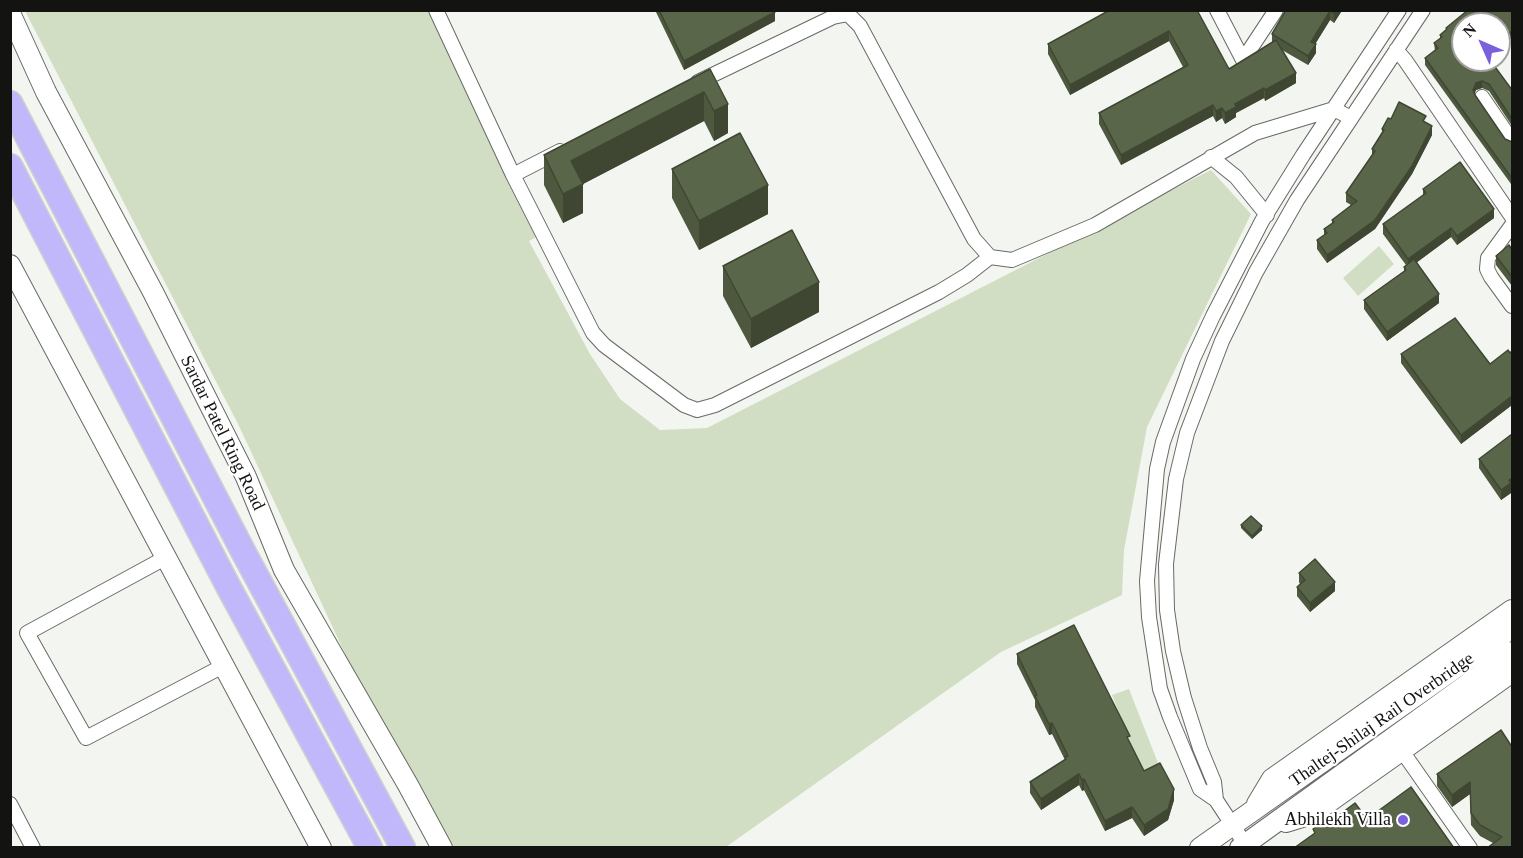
<!DOCTYPE html>
<style>
body{margin:0}
#map{position:relative;width:1523px;height:858px;overflow:hidden;background:#f3f6f0;font-family:Georgia,serif}
canvas{display:block}
.frame{position:absolute;inset:0;border:12px solid #131311;pointer-events:none}
.north{position:absolute;left:1451px;top:12px;width:60px;height:60px;box-sizing:border-box;background:#fff;border:2px solid #a1a1a0;border-radius:50%;rotate:315deg;font-size:16px;font-weight:700;line-height:24px;text-align:center;color:#131311}
.north::after{content:'';display:block;margin:auto;width:21px;height:27px;background:#7b60db;clip-path:polygon(50% 0,100% 100%,50% 72%,0 100%)}
</style>
<div id="map">
<canvas width="1523" height="858"></canvas>
<div class="frame"></div>
<div class="north">N</div>
</div>
<script>
const c = document.querySelector('canvas').getContext('2d');
c.lineJoin = 'round';
function paint(path, color) {
  c.fillStyle = color;
  c.fill(path, 'evenodd');
}
function poly(rows) {
  const path = new Path2D();
  for (const r of rows) {
    path.moveTo(r[0], r[1]);
    for (let i = 2; i < r.length; i += 2) path.lineTo(r[i], r[i + 1]);
  }
  return path;
}
function trace(path, color, width, dash) {
  c.strokeStyle = color;
  c.lineWidth = width;
  c.lineCap = dash ? 'butt' : 'round';
  c.setLineDash(dash || []);
  c.stroke(path);
}
function drawText(font, color, halo, rows, align = 'center') {
  c.font = font + ' Georgia,serif';
  c.lineWidth = 4.5;
  c.setLineDash([]);
  c.textBaseline = 'middle';
  c.strokeStyle = halo;
  c.fillStyle = color;
  for (const [text, x, y, turn = 0] of rows) {
    c.save();
    c.translate(x, y);
    c.rotate((+turn || 0) * Math.PI / 180);
    c.textAlign = isNaN(turn) ? turn : align;
    if (halo) c.strokeText(text, 0, 0);
    c.fillText(text, 0, 0);
    c.restore();
  }
}
paint(poly([
 [25,11,444,11,548,231,529,241,590,354,620,399,660,430,707,428,1211,170,1251,214,1147,427,1124,550,1122,595,1001,652,726,847,435,847,239,426],
 [1379,246,1394,264,1358,296,1343,278],
 [1129,689,1160,768,1143,775,1112,695]
]), '#d2dec3');
const street = poly([
 [436,10,513,175,593,333,604,345,684,405,697,410,715,405,939,292,967,275,990,257],
 [1217,10,1243,60,1276,10],
 [1396,50,1405,60,1512,217],
 [698,82,833,17,848,14,860,26,974,239,990,257,1012,260,1095,225,1255,133,1334,109,1351,118],
 [1482,97,1512,141],
 [1211,157,1236,177,1267,215],
 [513,175,560,151],
 [1512,225,1488,258,1487,269,1491,277,1512,306],
 [165,558,27,633,86,738,225,665],
 [1402,751,1470,848],
 [1216,800,1214,782,1200,748,1184,698,1173,651,1167,610,1166,564,1176,479,1187,433,1222,341,1256,272,1297,200,1423,10],
 [10,804,33,848],
 [1245,844,1216,800,1200,789,1170,717,1160,689,1149,617,1147,581,1157,469,1163,442,1193,359,1213,316,1262,221,1303,155,1399,10]
]);
const secondary = poly([
 [10,13,46,92,153,292,246,477,284,570,408,785,442,848],
 [10,265,321,848],
 [1257,804,1272,779,1512,610],
 [1286,822,1312,814,1512,672],
 [1200,848,1512,628],
 [1240,848,1512,652]
]);
const highway = poly([
 [10,103,245,555,403,848],
 [10,166,228,586,370,848]
]);
trace(street, '#686a65', 16);
trace(secondary, '#686a65', 22);
trace(highway, '#d0d0cf', 27);
trace(street, '#fff', 14);
trace(secondary, '#fff', 20);
trace(highway, '#c0b8fb', 24);
paint(poly([
 [655,10,774,10,775,21,684,70],
 [1197,10,1229,69,1272,42,1272,34,1286,10,1341,10,1341,12,1334,23,1330,20,1315,44,1316,53,1308,65,1282,50,1296,83,1265,101,1264,98,1236,113,1236,117,1225,124,1222,118,1216,122,1213,116,1121,165,1099,124,1099,113,1183,67,1169,41,1070,95,1048,54,1048,44],
 [1512,10,1512,38,1499,48,1499,24,1463,24,1512,90,1512,126,1489,91,1482,88,1476,90,1474,94,1505,139,1512,142,1512,183,1511,184,1425,65,1425,58,1435,51,1434,43,1440,39,1440,35,1446,30,1446,28],
 [710,69,728,133,714,141,704,121,583,184,583,213,563,223,544,185,544,155],
 [1391,119,1426,123,1432,135,1412,174,1375,229,1327,263,1317,249,1317,240,1324,235,1324,229,1332,224,1332,220,1351,205,1346,202,1346,193,1372,156,1372,149,1382,132,1382,129],
 [672,169,768,214,699,250,672,198],
 [1423,189,1494,218,1457,245,1451,237,1417,262,1439,303,1387,341,1364,309,1364,300,1404,271,1404,267,1406,265,1383,234,1383,224,1423,195],
 [1512,250,1512,286,1496,265,1496,256],
 [723,266,819,312,751,348,723,296],
 [1512,351,1512,405,1461,444,1401,363,1401,354,1490,364],
 [1479,459,1511,488,1511,493,1501,500,1479,468],
 [1241,525,1262,530,1252,539,1241,528],
 [1299,573,1335,591,1310,612,1297,596,1297,587,1300,584,1299,582],
 [1017,654,1130,743,1144,771,1174,800,1168,820,1144,836,1132,818,1105,831,1084,790,1082,791,1079,785,1041,810,1030,793,1030,782,1065,760,1052,734,1049,735,1035,707,1035,700,1017,664],
 [1501,730,1512,848,1493,843,1480,836,1471,825,1470,794,1452,807,1437,786,1437,774]
]), '#4d583f');
paint(poly([
 [1336,10,1341,10,1341,12,1334,23,1334,13],
 [1330,11,1330,20,1311,51,1311,42],
 [775,12,775,21,684,70,684,61],
 [1169,31,1169,41,1070,95,1070,85],
 [1512,31,1512,38,1499,48,1499,40],
 [1316,44,1316,53,1308,65,1308,56],
 [1296,73,1296,83,1265,101,1265,90],
 [1482,81,1482,88,1476,90,1473,97,1473,90,1476,83],
 [1264,88,1264,98,1236,113,1236,117,1225,124,1225,113,1235,104],
 [704,92,704,121,583,184,583,213,563,223,563,194,571,161],
 [728,104,728,133,714,141,714,111],
 [1213,105,1213,116,1121,165,1121,155],
 [1222,108,1222,118,1216,122,1216,111],
 [1432,126,1432,135,1412,174,1375,229,1327,263,1327,255],
 [1512,176,1512,183,1511,184,1511,177],
 [768,185,768,214,699,250,699,221],
 [1494,209,1494,218,1457,245,1457,236],
 [1451,228,1451,237,1408,269,1408,259],
 [819,282,819,312,751,348,751,319],
 [1439,294,1439,303,1387,341,1387,332],
 [1512,396,1512,405,1461,444,1461,435],
 [1512,478,1512,487,1511,488,1511,493,1501,500,1501,490,1509,480],
 [1262,526,1262,530,1252,539,1252,536],
 [1335,582,1335,591,1310,612,1310,603],
 [1052,723,1052,734,1049,735,1049,724],
 [1079,774,1079,785,1041,810,1041,799],
 [1084,779,1084,790,1082,791,1082,780],
 [1470,782,1470,794,1452,807,1452,795],
 [1174,789,1174,800,1168,820,1144,836,1144,825],
 [1132,807,1132,818,1105,831,1105,821]
]), '#3f4733');
const building = poly([
 [659,10,774,10,775,12,684,61,659,10],
 [1110,10,1197,10,1229,69,1276,40,1296,73,1265,90,1264,88,1235,104,1236,107,1225,113,1222,108,1216,111,1213,105,1121,155,1099,113,1188,65,1169,31,1070,85,1048,44,1110,10],
 [1286,10,1336,10,1334,13,1330,11,1311,42,1316,44,1308,56,1272,34,1286,10],
 [1468,10,1512,10,1512,31,1499,40,1499,24,1463,24,1463,60,1490,60,1512,90,1512,119,1489,84,1482,81,1476,83,1473,90,1475,95,1505,139,1512,142,1512,176,1511,177,1425,58,1438,48,1434,43,1442,37,1440,35,1447,29,1446,28,1468,10],
 [710,69,728,104,714,111,704,92,571,161,583,184,563,194,544,155,710,69],
 [1399,102,1426,116,1423,121,1432,126,1412,166,1375,220,1327,255,1317,240,1327,233,1324,229,1334,222,1332,220,1357,201,1346,193,1375,151,1372,149,1384,130,1382,129,1388,118,1391,119,1399,102],
 [740,133,768,185,699,221,672,169,740,133],
 [1460,162,1494,209,1457,236,1451,228,1408,259,1383,224,1426,193,1423,189,1460,162],
 [792,230,819,282,751,319,723,266,792,230],
 [1509,245,1512,250,1512,277,1496,256,1509,245],
 [1414,259,1439,294,1387,332,1364,300,1406,270,1404,267,1414,259],
 [1455,318,1490,364,1508,350,1510,353,1512,351,1512,396,1461,435,1401,354,1455,318],
 [1512,434,1512,478,1509,480,1511,483,1501,490,1479,459,1512,434],
 [1251,516,1262,526,1252,536,1241,525,1251,516],
 [1315,559,1335,582,1310,603,1297,587,1305,580,1299,573,1315,559],
 [1074,625,1130,736,1127,737,1144,771,1160,763,1174,789,1168,809,1144,825,1132,807,1105,821,1084,779,1082,780,1079,774,1041,799,1030,782,1066,759,1065,757,1068,756,1052,723,1049,724,1035,696,1037,695,1017,654,1074,625],
 [1501,730,1512,747,1512,848,1487,848,1502,837,1480,825,1471,813,1470,782,1452,795,1437,774,1501,730],
 [1411,787,1454,848,1294,848,1315,833,1313,829,1325,821,1327,824,1355,803,1367,819,1411,787]
]);
paint(building, '#5a6649');
trace(building, '#3f4733', 1.5);
for (const [x, y, r, color] of [
 [1403,820,6,"#7b60db"]
]) {
  const dot = new Path2D();
  dot.arc(x, y, r, 0, 2 * Math.PI);
  c.fillStyle = color;
  c.fill(dot);
  trace(dot, '#fff', 2);
}
drawText('18px', '#131311', '#fff', [
 ["Sardar Patel Ring Road",222,433,64],
 ["Thaltej-Shilaj Rail Overbridge",1382,720,-35]
]);
drawText('18px', '#131311', '#fff', [
 ["Abhilekh Villa",1391,820]
], 'right');
</script>
